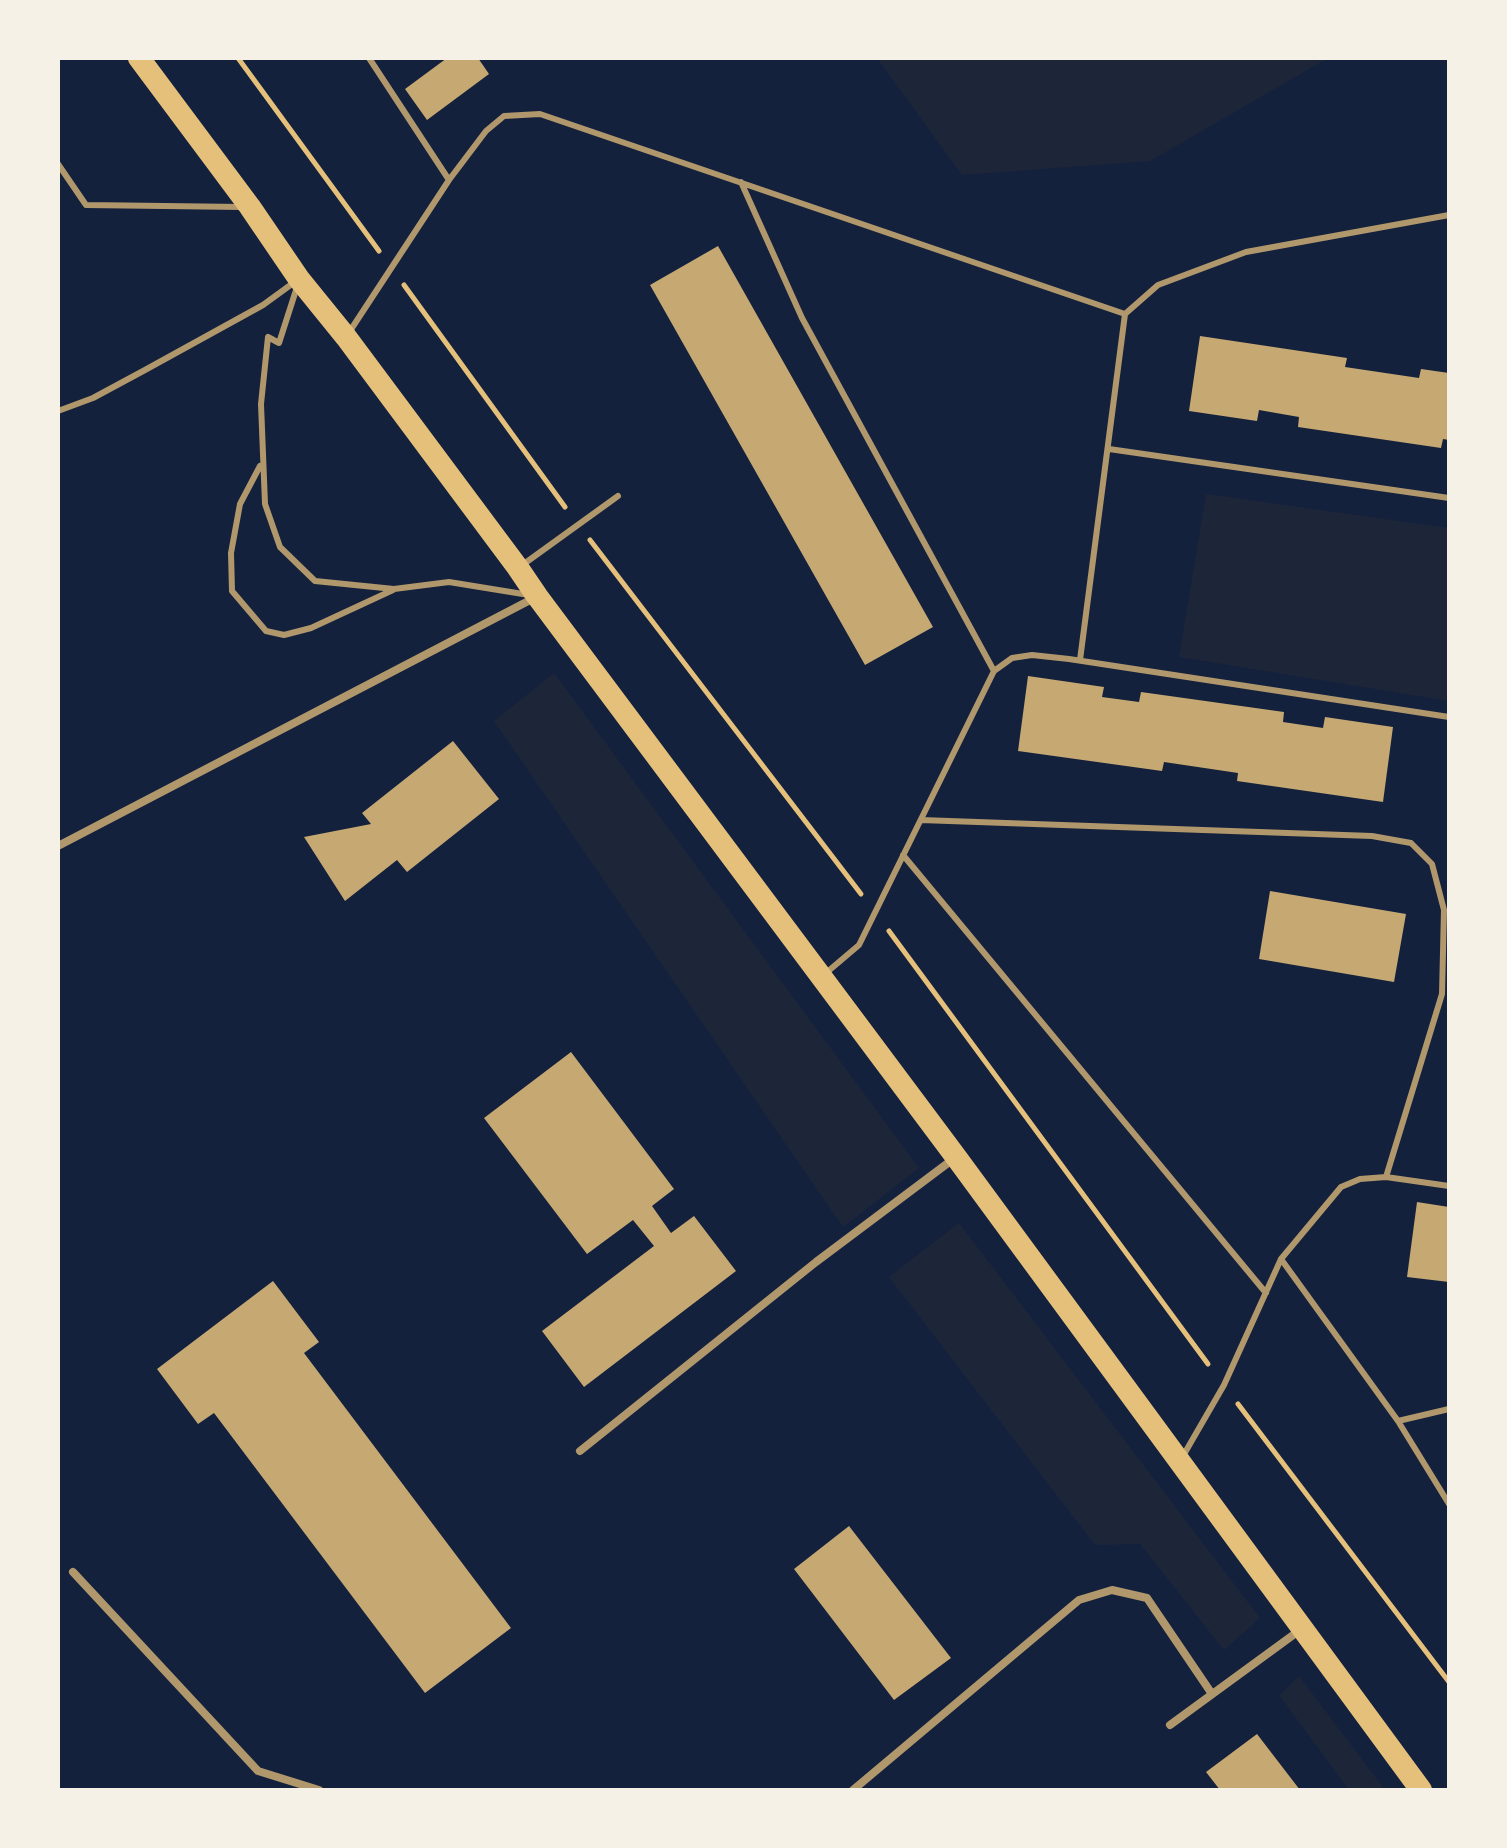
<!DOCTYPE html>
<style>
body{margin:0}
#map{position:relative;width:1507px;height:1848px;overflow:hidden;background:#14213d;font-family:"Fira Sans",sans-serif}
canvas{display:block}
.frame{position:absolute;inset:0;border:60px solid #f6f1e7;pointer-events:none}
</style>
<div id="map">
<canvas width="1507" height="1848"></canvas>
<div class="frame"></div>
</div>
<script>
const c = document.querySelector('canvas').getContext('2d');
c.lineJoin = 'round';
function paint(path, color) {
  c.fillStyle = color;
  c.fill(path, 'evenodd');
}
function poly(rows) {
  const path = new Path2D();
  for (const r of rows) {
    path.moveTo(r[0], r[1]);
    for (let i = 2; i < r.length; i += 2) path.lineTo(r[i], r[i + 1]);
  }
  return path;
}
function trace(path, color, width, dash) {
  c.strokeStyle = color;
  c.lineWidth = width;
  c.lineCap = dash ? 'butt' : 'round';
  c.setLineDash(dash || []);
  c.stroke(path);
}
paint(poly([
 [877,58,1328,58,1150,161,962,175],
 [1206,494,1449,528,1449,701,1179,657],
 [554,673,919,1168,843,1227,494,721],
 [959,1223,1260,1618,1224,1650,1140,1544,1095,1545,889,1277],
 [1299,1676,1385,1790,1349,1790,1279,1695]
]), '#1d2539');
paint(poly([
 [447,58,478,58,489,74,427,120,405,89],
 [718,246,933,627,865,665,650,285],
 [1200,336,1347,358,1345,367,1419,378,1421,369,1449,373,1449,440,1443,439,1441,448,1298,427,1299,417,1259,410,1257,421,1189,411],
 [1028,676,1104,687,1102,697,1139,702,1141,692,1284,712,1283,722,1323,728,1325,717,1393,727,1383,802,1237,781,1238,773,1164,762,1162,771,1018,751],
 [453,741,499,799,407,872,397,860,345,901,304,837,371,824,362,813],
 [1270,891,1406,914,1394,982,1259,959],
 [571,1052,674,1189,652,1206,671,1233,694,1216,736,1271,584,1387,542,1331,654,1246,633,1220,587,1254,484,1118],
 [1417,1202,1449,1207,1449,1282,1407,1277],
 [273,1281,319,1342,304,1353,511,1628,425,1693,214,1413,198,1424,157,1369],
 [849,1526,951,1658,894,1700,794,1569],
 [1257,1734,1300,1790,1220,1790,1206,1772]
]), '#c6a872');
trace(poly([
 [238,58,379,251],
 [404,285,565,507],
 [590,540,861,894],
 [889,931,1208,1364],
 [1238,1404,1449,1682]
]), '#e5c07b', 5);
trace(poly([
 [58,164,86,205,242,207],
 [449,180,486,131,504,116,540,114,1125,314],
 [741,182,802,318,994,671],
 [297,287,279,343,268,337,261,404,265,504,280,547,315,581,394,589,449,582,529,595],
 [348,334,449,180,369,58],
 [58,411,93,398,145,370,263,305,296,281],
 [1109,449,1449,498],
 [260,466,240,504,231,553,232,591,266,631,284,635,311,628,393,590],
 [521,566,618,496],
 [1080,660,1125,314,1158,285,1246,252,1449,215],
 [921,820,1372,836,1411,843,1432,864,1444,910,1442,994,1386,1177],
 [903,855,1266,1293],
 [826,973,859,945,994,671,1012,658,1032,655,1069,659,1449,717],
 [1281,1259,1398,1421,1449,1504],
 [1398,1421,1449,1409],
 [1183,1456,1224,1385,1281,1259,1341,1187,1360,1179,1386,1177,1449,1186]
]), '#b1986c', 6);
trace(poly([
 [58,846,536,597],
 [580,1451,816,1262,956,1157],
 [73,1572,258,1771,319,1790],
 [1170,1725,1300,1630],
 [853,1790,1079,1600,1112,1590,1147,1598,1212,1694]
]), '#b1986c', 8);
trace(poly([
 [139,58,250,207,299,279,346,337,518,568,537,596,956,1157,1421,1790]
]), '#e5c07b', 22);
</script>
